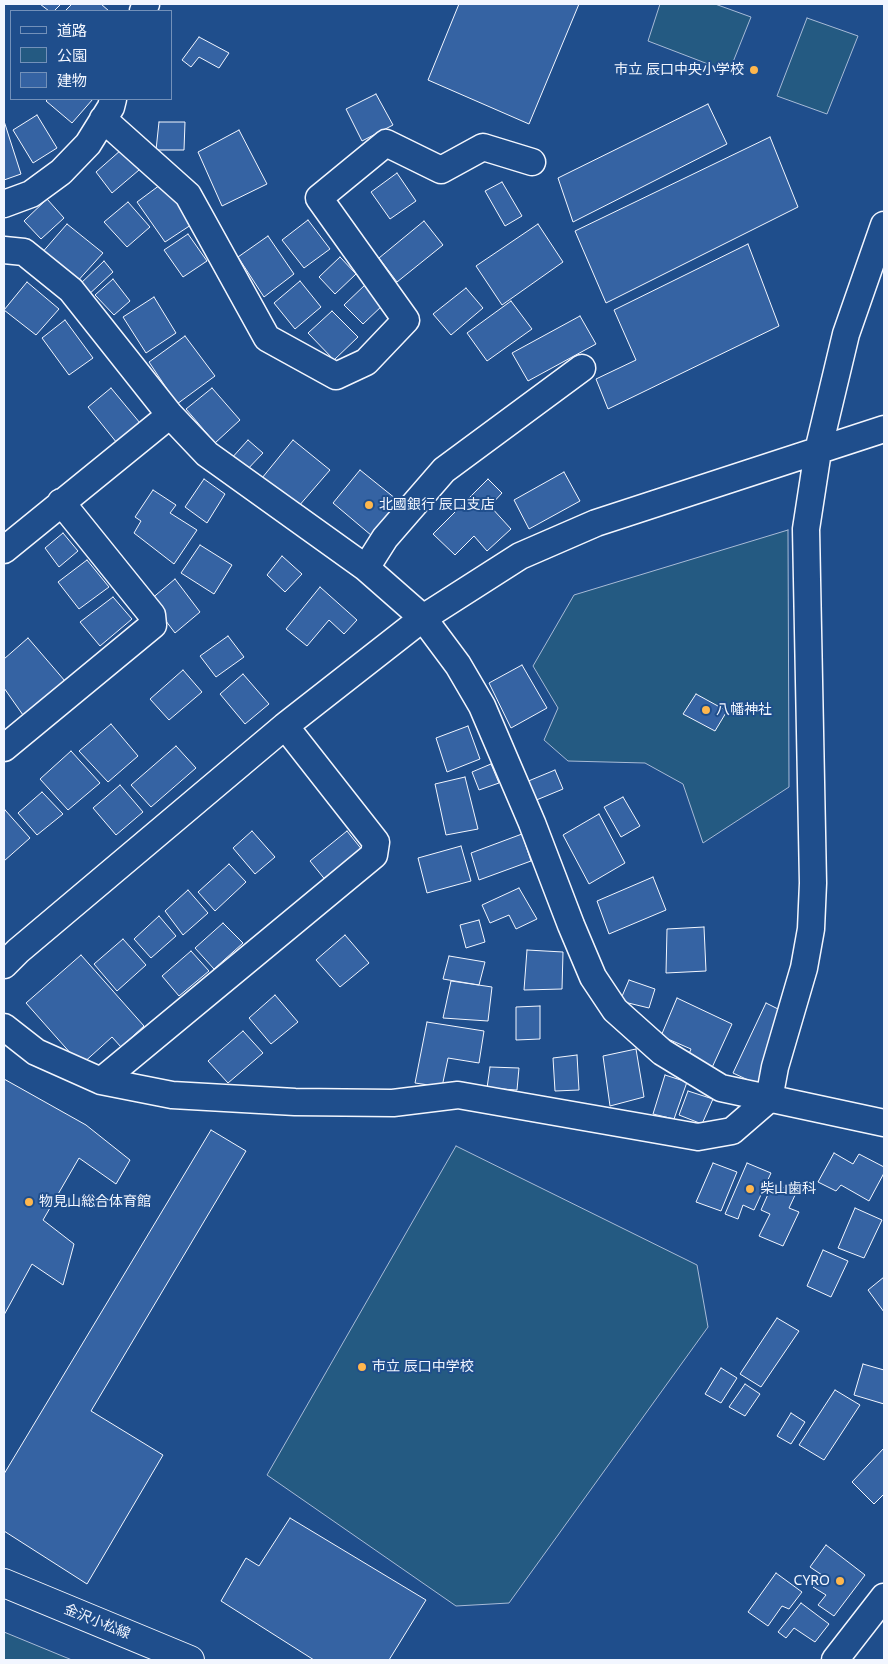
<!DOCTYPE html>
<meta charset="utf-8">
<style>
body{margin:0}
#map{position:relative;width:888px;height:1664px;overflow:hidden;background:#1f4e8c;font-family:"Noto Sans","Noto Sans JP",sans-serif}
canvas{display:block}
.frame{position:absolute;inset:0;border:5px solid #f2f6ff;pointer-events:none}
.legend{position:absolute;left:10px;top:10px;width:162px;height:90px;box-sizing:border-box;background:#1f4e8c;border:1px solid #7391ba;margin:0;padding:6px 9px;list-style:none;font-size:15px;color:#f2f6ff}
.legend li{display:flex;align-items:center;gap:10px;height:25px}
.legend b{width:25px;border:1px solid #7391ba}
</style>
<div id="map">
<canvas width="888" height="1664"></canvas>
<div class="frame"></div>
<ul class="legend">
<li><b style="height:6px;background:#1f4e8c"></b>道路</li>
<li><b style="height:14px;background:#245a82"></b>公園</li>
<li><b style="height:14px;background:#3563a3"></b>建物</li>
</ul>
</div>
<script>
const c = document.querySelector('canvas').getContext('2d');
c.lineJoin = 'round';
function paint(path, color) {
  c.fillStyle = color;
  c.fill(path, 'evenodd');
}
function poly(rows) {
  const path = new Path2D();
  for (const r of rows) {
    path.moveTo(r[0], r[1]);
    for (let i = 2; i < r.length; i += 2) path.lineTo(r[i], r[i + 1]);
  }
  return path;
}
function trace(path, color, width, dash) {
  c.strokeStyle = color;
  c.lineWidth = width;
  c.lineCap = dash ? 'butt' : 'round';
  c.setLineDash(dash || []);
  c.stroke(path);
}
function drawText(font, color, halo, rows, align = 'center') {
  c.font = font + ' "Noto Sans","Noto Sans JP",sans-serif';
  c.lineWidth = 4;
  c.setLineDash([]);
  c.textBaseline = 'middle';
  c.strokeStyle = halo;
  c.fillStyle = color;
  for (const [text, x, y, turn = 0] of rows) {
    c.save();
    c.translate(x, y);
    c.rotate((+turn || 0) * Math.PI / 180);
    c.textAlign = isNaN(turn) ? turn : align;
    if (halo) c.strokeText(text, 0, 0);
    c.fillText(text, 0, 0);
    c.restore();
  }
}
const green = poly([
 [660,4,715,4,751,17,729,72,648,41,660,4],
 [807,18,858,36,827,114,777,96,807,18],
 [788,530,789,787,703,843,683,784,645,763,568,761,544,740,558,708,533,666,574,595,788,530],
 [456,1146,697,1265,708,1327,509,1603,456,1606,267,1475,456,1146],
 [4,1632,72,1660,4,1660,4,1632]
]);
paint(green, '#245a82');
trace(green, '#a8bbd7', 1);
const building = poly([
 [40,4,61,4,54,11,49,11,40,4],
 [72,4,101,4,109,11,65,11,72,4],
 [459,4,579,4,529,124,428,80,459,4],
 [199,37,229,53,219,68,199,57,191,67,182,60,199,37],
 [376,94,393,125,362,141,346,109,376,94],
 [48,99,93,99,72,123,46,101,48,99],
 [708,104,727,144,573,222,558,178,708,104],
 [37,115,57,148,33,163,13,130,37,115],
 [4,121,21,174,4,180,4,121],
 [159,122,185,122,184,150,156,150,159,122],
 [239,130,267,184,222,206,198,152,239,130],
 [770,137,798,207,606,303,575,231,770,137],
 [121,150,139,170,112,193,96,172,121,150],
 [397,173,416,201,390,219,371,192,397,173],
 [164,182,194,223,165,242,137,202,164,182],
 [502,182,522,216,505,226,485,191,502,182],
 [47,199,64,218,41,239,24,221,47,199],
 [128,202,150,227,127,247,104,222,128,202],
 [308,220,330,249,304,268,282,240,308,220],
 [424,221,443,245,397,282,379,258,424,221],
 [67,224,103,253,75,284,40,255,67,224],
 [538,224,563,262,502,305,476,266,538,224],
 [188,234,207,261,183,277,164,250,188,234],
 [268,236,294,274,264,297,238,257,268,236],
 [748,244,779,326,608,409,596,379,636,360,614,310,748,244],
 [340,257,356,274,335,294,319,277,340,257],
 [104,261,113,272,86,297,77,287,104,261],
 [113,279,130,301,114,315,95,295,113,279],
 [300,281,321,307,295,329,274,303,300,281],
 [27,282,59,309,36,335,4,310,27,282],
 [366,284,385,303,363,324,344,305,366,284],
 [466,288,483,308,451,335,433,314,466,288],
 [154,297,176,333,146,353,123,317,154,297],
 [511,301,532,329,487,361,467,333,511,301],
 [332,311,358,337,334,360,308,333,332,311],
 [580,316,596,344,528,381,512,353,580,316],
 [65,320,93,358,69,375,42,338,65,320],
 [185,336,215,376,177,404,149,362,185,336],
 [111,388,140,423,117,443,88,407,111,388],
 [212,388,240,420,215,443,186,409,212,388],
 [248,440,263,453,244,473,230,460,248,440],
 [293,440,330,470,298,507,262,478,293,440],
 [360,470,406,507,378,541,333,503,360,470],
 [564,472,580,501,529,529,514,500,564,472],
 [204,479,225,494,207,523,185,507,204,479],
 [488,479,502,493,490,506,511,529,487,551,474,536,455,555,433,534,488,479],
 [153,490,176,505,170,513,197,530,174,564,134,533,141,521,135,517,153,490],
 [63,533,78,551,59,567,45,548,63,533],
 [200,545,232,565,214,594,181,573,200,545],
 [282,556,302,574,285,592,267,575,282,556],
 [87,560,109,587,79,609,58,582,87,560],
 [175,579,200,612,175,633,150,600,175,579],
 [320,587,357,620,344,634,329,620,307,646,286,629,320,587],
 [113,597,132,619,100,646,80,622,113,597],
 [228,636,244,657,216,677,200,656,228,636],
 [28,638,65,681,23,715,4,688,4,659,28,638],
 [522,665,547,708,511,728,489,683,522,665],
 [183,670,202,692,169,720,150,699,183,670],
 [243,674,269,704,245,724,220,694,243,674],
 [696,694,727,711,715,731,683,714,696,694],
 [111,724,138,756,108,782,79,751,111,724],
 [468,726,480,759,447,772,436,738,468,726],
 [176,746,196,768,151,807,131,785,176,746],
 [71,751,100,783,68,810,40,779,71,751],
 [491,764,499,783,479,790,472,772,491,764],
 [555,770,563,789,534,801,526,782,555,770],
 [465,777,478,829,446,835,435,784,465,777],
 [120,785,143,812,116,835,93,808,120,785],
 [42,792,63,814,37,835,18,813,42,792],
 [623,797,640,826,621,837,604,807,623,797],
 [5,810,30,838,4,861,4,811,5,810],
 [599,814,625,863,589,884,563,835,599,814],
 [252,831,275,857,255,874,233,848,252,831],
 [347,831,363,851,327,882,310,861,347,831],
 [522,834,531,861,479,880,471,853,522,834],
 [461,846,471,881,427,893,418,858,461,846],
 [229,864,246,882,215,911,198,892,229,864],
 [653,877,666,910,609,934,597,901,653,877],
 [519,888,537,919,516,929,509,915,490,923,482,905,519,888],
 [188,890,208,913,183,935,165,911,188,890],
 [159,916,176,936,151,958,134,939,159,916],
 [479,920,485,942,466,948,460,925,479,920],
 [223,923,243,943,214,969,195,948,223,923],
 [704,927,706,971,666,973,667,929,704,927],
 [345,935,369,963,340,987,316,960,345,935],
 [123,939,146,965,117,991,94,964,123,939],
 [527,950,563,952,562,989,524,990,527,950],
 [191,951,209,971,179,996,162,976,191,951],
 [81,955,144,1026,121,1047,112,1037,81,1065,26,1003,81,955],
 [449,956,485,962,479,985,443,979,449,956],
 [629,980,655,989,649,1008,620,1001,629,980],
 [451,981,492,987,488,1021,443,1018,451,981],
 [275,995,298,1022,271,1044,249,1018,275,995],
 [677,998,732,1024,710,1072,686,1061,691,1049,661,1036,677,998],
 [766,1003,790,1015,759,1085,733,1073,766,1003],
 [540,1006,540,1039,516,1040,516,1007,540,1006],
 [427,1022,484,1031,479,1063,448,1058,442,1087,415,1083,427,1022],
 [243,1031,263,1053,228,1083,208,1061,243,1031],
 [636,1049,644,1097,610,1106,603,1056,636,1049],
 [577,1055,579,1090,555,1091,553,1058,577,1055],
 [490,1067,519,1068,517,1090,487,1088,490,1067],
 [665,1075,687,1082,674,1119,653,1114,665,1075],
 [4,1079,86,1125,130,1160,116,1184,79,1158,43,1220,74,1244,63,1285,32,1264,4,1315,4,1079],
 [688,1091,713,1099,702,1124,679,1115,688,1091],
 [211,1130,246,1151,91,1411,163,1455,87,1584,4,1531,4,1474,211,1130],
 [834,1153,853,1164,859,1154,884,1167,884,1173,869,1201,841,1185,836,1191,818,1182,834,1153],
 [713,1163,737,1172,721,1211,696,1202,713,1163],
 [747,1163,771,1173,754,1210,743,1205,738,1219,725,1214,747,1163],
 [773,1183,796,1193,789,1208,799,1212,783,1246,759,1236,770,1214,761,1210,773,1183],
 [855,1208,882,1220,864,1258,838,1248,855,1208],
 [823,1250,848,1261,831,1297,807,1286,823,1250],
 [884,1277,884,1312,868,1290,884,1277],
 [777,1318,799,1331,761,1387,740,1374,777,1318],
 [863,1364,884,1370,884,1404,854,1395,863,1364],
 [721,1368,737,1378,721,1403,705,1394,721,1368],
 [745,1384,760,1394,745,1416,729,1407,745,1384],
 [835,1390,860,1405,824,1460,799,1445,835,1390],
 [791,1413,805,1422,791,1444,777,1436,791,1413],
 [884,1448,884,1494,874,1504,852,1482,884,1448],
 [290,1518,426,1600,389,1660,314,1660,221,1601,246,1558,259,1566,290,1518],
 [826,1545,865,1575,834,1616,818,1605,826,1595,813,1587,822,1575,810,1567,826,1545],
 [776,1573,802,1592,789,1609,782,1606,768,1626,748,1612,776,1573],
 [801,1603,829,1624,815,1642,794,1628,786,1638,778,1632,801,1603]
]);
paint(building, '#3563a3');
trace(building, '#f2f6ff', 1);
const minor = poly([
 [143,11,146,4],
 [103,119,188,195,267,338,336,376,366,362,406,320,319,198,386,143,441,170,483,147,532,162],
 [4,204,31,194,61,172,88,144,111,107,113,99],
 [4,250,24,252,71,290,170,415,207,454,366,568,423,618,458,665,482,706,532,823,571,925,593,977,615,1010,662,1052,721,1088,884,1123],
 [4,550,170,415],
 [366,568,385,538,444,470,582,368],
 [4,748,153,625,152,615,61,502],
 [4,965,18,951,285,726,423,618,520,556,596,523,884,429],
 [4,1027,36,1052,101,1081,172,1095,295,1102,393,1103,458,1095,698,1137,732,1131,769,1099,775,1067,804,968,811,929,813,883,806,529,818,451,846,334,884,225],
 [101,1081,374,855,376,842,285,726],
 [835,1660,884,1597]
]);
const major = poly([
 [4,1583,190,1660]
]);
trace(minor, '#f2f6ff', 29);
trace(major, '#f2f6ff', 30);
trace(minor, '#1f4e8c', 26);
trace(major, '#1f4e8c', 28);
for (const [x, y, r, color] of [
 [754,70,5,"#ffb74d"],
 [369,505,5,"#ffb74d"],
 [706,710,5,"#ffb74d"],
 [750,1189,5,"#ffb74d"],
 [29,1202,5,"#ffb74d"],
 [362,1367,5,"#ffb74d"],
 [840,1581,5,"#ffb74d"]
]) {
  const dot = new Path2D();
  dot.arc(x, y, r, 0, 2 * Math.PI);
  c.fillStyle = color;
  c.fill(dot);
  trace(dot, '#1f4e8c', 2);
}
drawText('14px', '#f2f6ff', '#1f4e8c', [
 ["市立 辰口中央小学校",744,70,"right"],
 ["北國銀行 辰口支店",379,505],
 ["八幡神社",716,710],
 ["柴山歯科",760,1189],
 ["物見山総合体育館",39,1202],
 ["市立 辰口中学校",372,1367],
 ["CYRO",830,1581,"right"]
], 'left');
drawText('14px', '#f2f6ff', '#1f4e8c', [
 ["金沢小松線",97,1622,22]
]);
</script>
